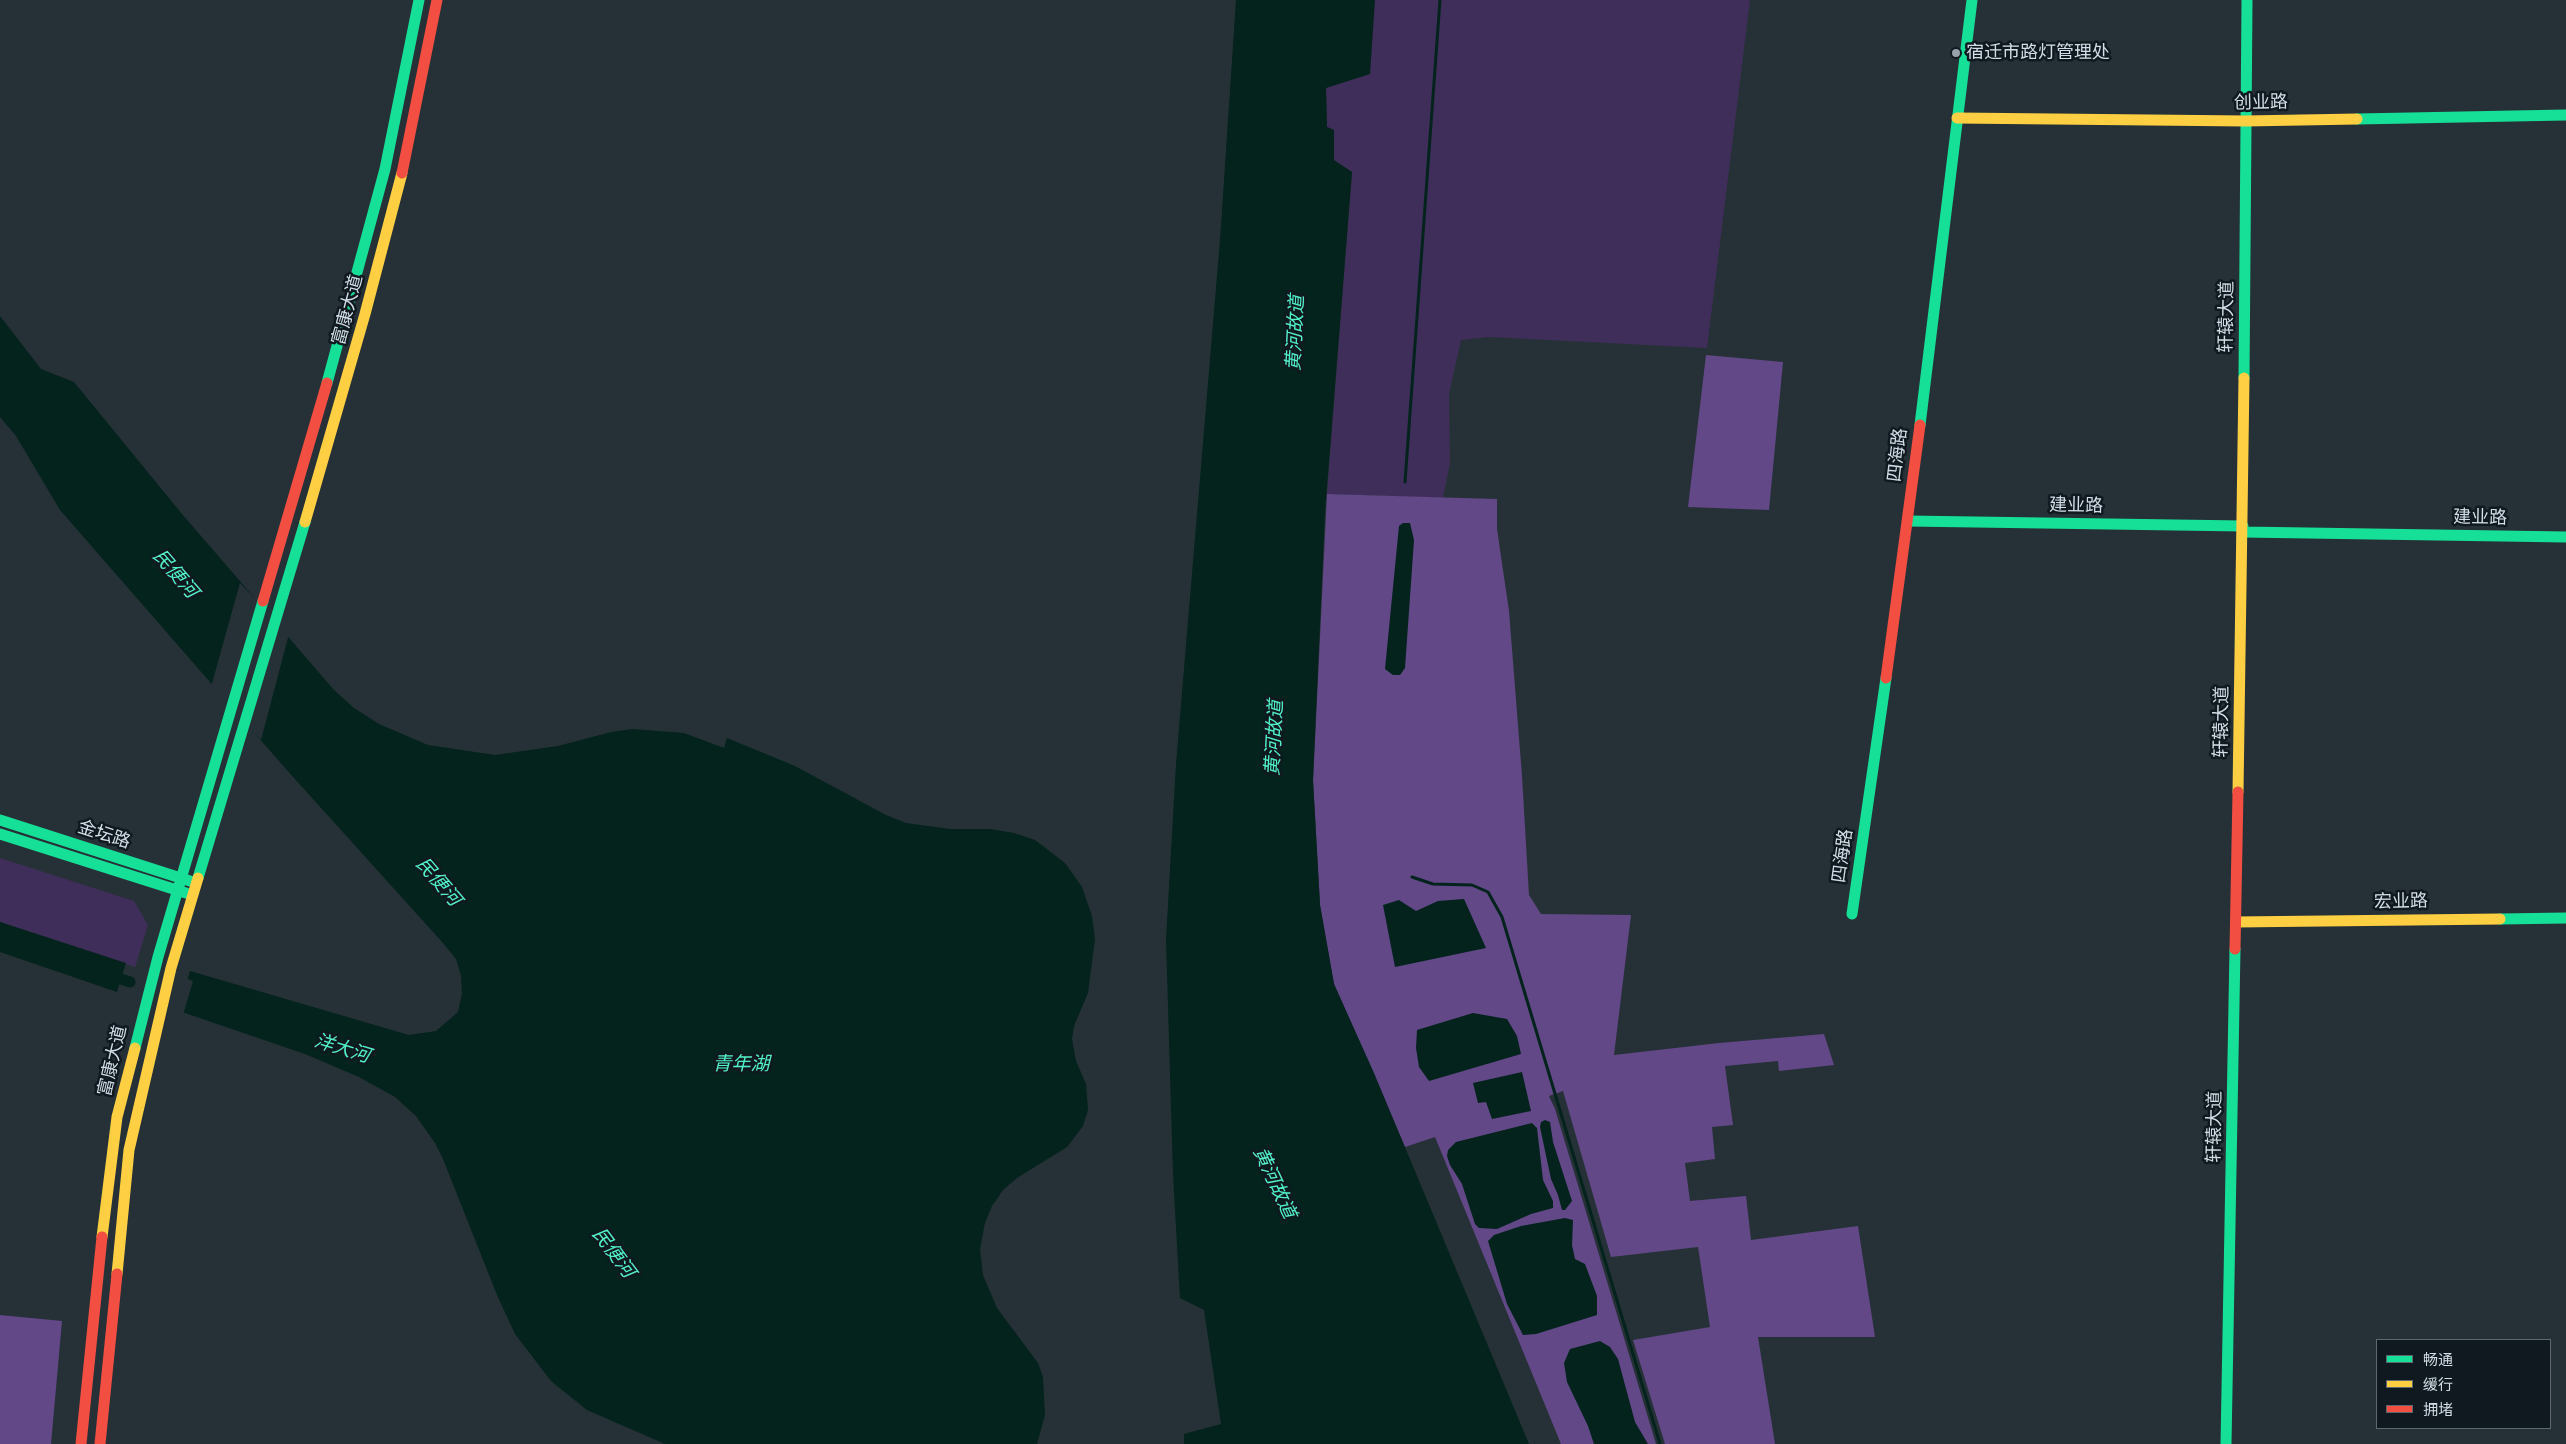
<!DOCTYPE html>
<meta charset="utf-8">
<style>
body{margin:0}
#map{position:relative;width:2566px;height:1444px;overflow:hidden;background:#263137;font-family:Helvetica,"Noto Sans SC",sans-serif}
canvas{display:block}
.legend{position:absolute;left:2376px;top:1339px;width:175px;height:90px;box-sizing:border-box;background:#10191f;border:1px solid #5e686f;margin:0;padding:6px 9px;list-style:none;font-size:15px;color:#d2dee7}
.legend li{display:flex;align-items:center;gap:10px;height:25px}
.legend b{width:25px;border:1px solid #5e686f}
</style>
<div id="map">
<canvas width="2566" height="1444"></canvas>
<ul class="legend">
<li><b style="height:6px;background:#16e098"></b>畅通</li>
<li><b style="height:6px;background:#ffcf43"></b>缓行</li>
<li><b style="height:6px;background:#f24e42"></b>拥堵</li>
</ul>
</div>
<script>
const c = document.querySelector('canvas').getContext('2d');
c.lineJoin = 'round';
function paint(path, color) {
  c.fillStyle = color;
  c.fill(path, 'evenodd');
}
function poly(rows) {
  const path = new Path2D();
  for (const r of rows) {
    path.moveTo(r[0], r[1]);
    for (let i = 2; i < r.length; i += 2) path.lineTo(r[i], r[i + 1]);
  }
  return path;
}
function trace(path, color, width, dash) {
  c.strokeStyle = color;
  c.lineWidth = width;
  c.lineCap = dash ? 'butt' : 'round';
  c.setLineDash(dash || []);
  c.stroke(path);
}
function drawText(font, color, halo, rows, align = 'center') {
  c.font = font + ' Helvetica,"Noto Sans SC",sans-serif';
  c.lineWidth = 5;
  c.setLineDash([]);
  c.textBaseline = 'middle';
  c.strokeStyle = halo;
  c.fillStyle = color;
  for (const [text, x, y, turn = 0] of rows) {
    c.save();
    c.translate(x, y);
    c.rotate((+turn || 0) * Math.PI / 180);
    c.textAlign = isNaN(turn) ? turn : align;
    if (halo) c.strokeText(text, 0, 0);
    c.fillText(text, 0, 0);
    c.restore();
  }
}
paint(poly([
 [1374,0,1750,0,1707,348,1489,337,1461,340,1449,394,1450,463,1443,498,1327,494,1352,172,1334,161,1334,130,1327,127,1326,88,1363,75],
 [0,858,134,901,148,925,135,967,0,922]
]), '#402e5a');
paint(poly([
 [1706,355,1783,362,1769,510,1688,507],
 [1327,494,1497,499,1497,529,1509,611,1522,776,1529,895,1541,914,1631,915,1614,1055,1719,1043,1824,1034,1834,1065,1779,1071,1778,1061,1725,1066,1733,1125,1712,1127,1715,1159,1685,1163,1690,1201,1746,1196,1751,1240,1858,1226,1875,1337,1758,1337,1775,1444,1665,1444,1633,1340,1710,1327,1698,1247,1611,1257,1563,1091,1549,1096,1555,1109,1656,1444,1561,1444,1435,1137,1405,1147,1334,984,1320,905,1313,780],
 [0,1315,62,1321,51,1444,0,1444]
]), '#624887');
paint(poly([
 [1236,0,1375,0,1370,74,1326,88,1327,127,1334,130,1334,160,1352,172,1325,512,1313,780,1320,905,1334,984,1374,1073,1529,1444,1184,1444,1184,1434,1221,1424,1204,1310,1180,1298,1173,1175,1166,939,1176,764,1220,240],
 [0,316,41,369,74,382,182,514,334,690,354,708,379,724,428,745,495,755,558,746,611,732,633,729,684,733,724,748,727,738,795,766,886,815,906,823,950,829,990,829,1014,833,1035,840,1065,863,1082,887,1092,916,1095,939,1088,993,1074,1026,1072,1039,1076,1061,1086,1084,1088,1110,1083,1126,1067,1147,1017,1178,1003,1190,992,1206,985,1223,980,1249,983,1275,997,1308,1038,1363,1043,1377,1045,1415,1037,1444,665,1444,587,1410,551,1381,515,1334,497,1295,443,1159,435,1143,416,1116,395,1097,359,1077,305,1054,179,1011,190,971,409,1035,436,1031,458,1012,462,994,461,976,456,959,443,943,285,768,60,510,16,436,0,417],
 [1403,523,1410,523,1414,540,1405,668,1400,675,1393,675,1385,669,1399,526],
 [1464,899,1486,948,1395,967,1383,905,1399,900,1416,911,1438,901],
 [0,922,126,963,117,992,0,952],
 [1473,1013,1507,1019,1517,1036,1521,1054,1429,1081,1419,1067,1416,1048,1417,1030],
 [1522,1072,1531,1111,1492,1119,1486,1102,1478,1103,1473,1083],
 [1545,1120,1550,1122,1553,1142,1572,1201,1565,1210,1562,1210,1558,1195,1551,1179,1540,1127,1541,1122],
 [1532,1123,1537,1128,1543,1180,1553,1201,1553,1208,1531,1214,1497,1229,1479,1228,1475,1224,1462,1184,1450,1165,1447,1156,1448,1150,1456,1142],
 [1565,1218,1573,1220,1572,1245,1575,1259,1585,1264,1597,1296,1597,1315,1536,1334,1523,1335,1507,1304,1488,1241,1494,1235,1521,1226],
 [1600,1341,1610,1347,1618,1359,1635,1422,1648,1444,1594,1444,1588,1426,1567,1382,1564,1363,1570,1349]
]), '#03231c');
paint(poly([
 [240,583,289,634,261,740,211,687],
 [185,978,193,981,183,1015,177,1011]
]), '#263137');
trace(poly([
 [1405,482,1440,0],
 [1412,877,1433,884,1472,885,1488,892,1502,917,1660,1444]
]), '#03231c', 3);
trace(poly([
 [108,975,130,982]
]), '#03231c', 11);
trace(poly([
 [2357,119,2566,115],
 [2244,378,2247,0],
 [327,383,385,169,419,0],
 [1920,425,1972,0],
 [1908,521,2243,526],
 [2243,532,2566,537],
 [0,820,190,881],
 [0,834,186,893],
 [198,878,305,522],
 [1852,914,1886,678],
 [2500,919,2566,918],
 [135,1048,158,957,263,601],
 [2226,1444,2235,949]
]), '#16e098', 11);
trace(poly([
 [1957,118,2246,121,2357,119],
 [305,522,365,314,402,173],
 [2238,792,2244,378],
 [2236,922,2500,919],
 [102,1237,117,1117,135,1048],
 [117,1274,129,1150,171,968,198,878]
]), '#ffcf43', 11);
trace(poly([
 [402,173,437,0],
 [263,601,327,383],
 [1886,678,1920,425],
 [2235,949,2238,792],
 [81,1444,102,1237],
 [100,1444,117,1274]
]), '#f24e42', 11);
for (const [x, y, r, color] of [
 [1956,53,5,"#96a1a9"]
]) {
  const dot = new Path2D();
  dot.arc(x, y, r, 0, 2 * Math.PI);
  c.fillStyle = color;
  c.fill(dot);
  trace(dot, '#10191f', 2);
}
drawText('18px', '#d2dee7', '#10191f', [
 ["宿迁市路灯管理处",1966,53]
], 'left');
drawText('18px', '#d2dee7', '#10191f', [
 ["创业路",2261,103,-1],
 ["富康大道",348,310,-75],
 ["轩辕大道",2227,317,-89],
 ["四海路",1898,455,-83],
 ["建业路",2076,506,1],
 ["建业路",2480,518,1],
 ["轩辕大道",2222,722,-89],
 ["金坛路",104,835,18],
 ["四海路",1843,856,-82],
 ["宏业路",2401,902,-1],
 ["富康大道",113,1061,-77],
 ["轩辕大道",2215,1127,-89]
]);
drawText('italic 19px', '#51f1c8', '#10191f', [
 ["黄河故道",1296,333,-87],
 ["民便河",175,574,49],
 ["黄河故道",1275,738,-87],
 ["民便河",438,882,49],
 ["洋大河",342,1049,17],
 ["青年湖",741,1065],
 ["黄河故道",1274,1183,65],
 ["民便河",613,1253,53]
]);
</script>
